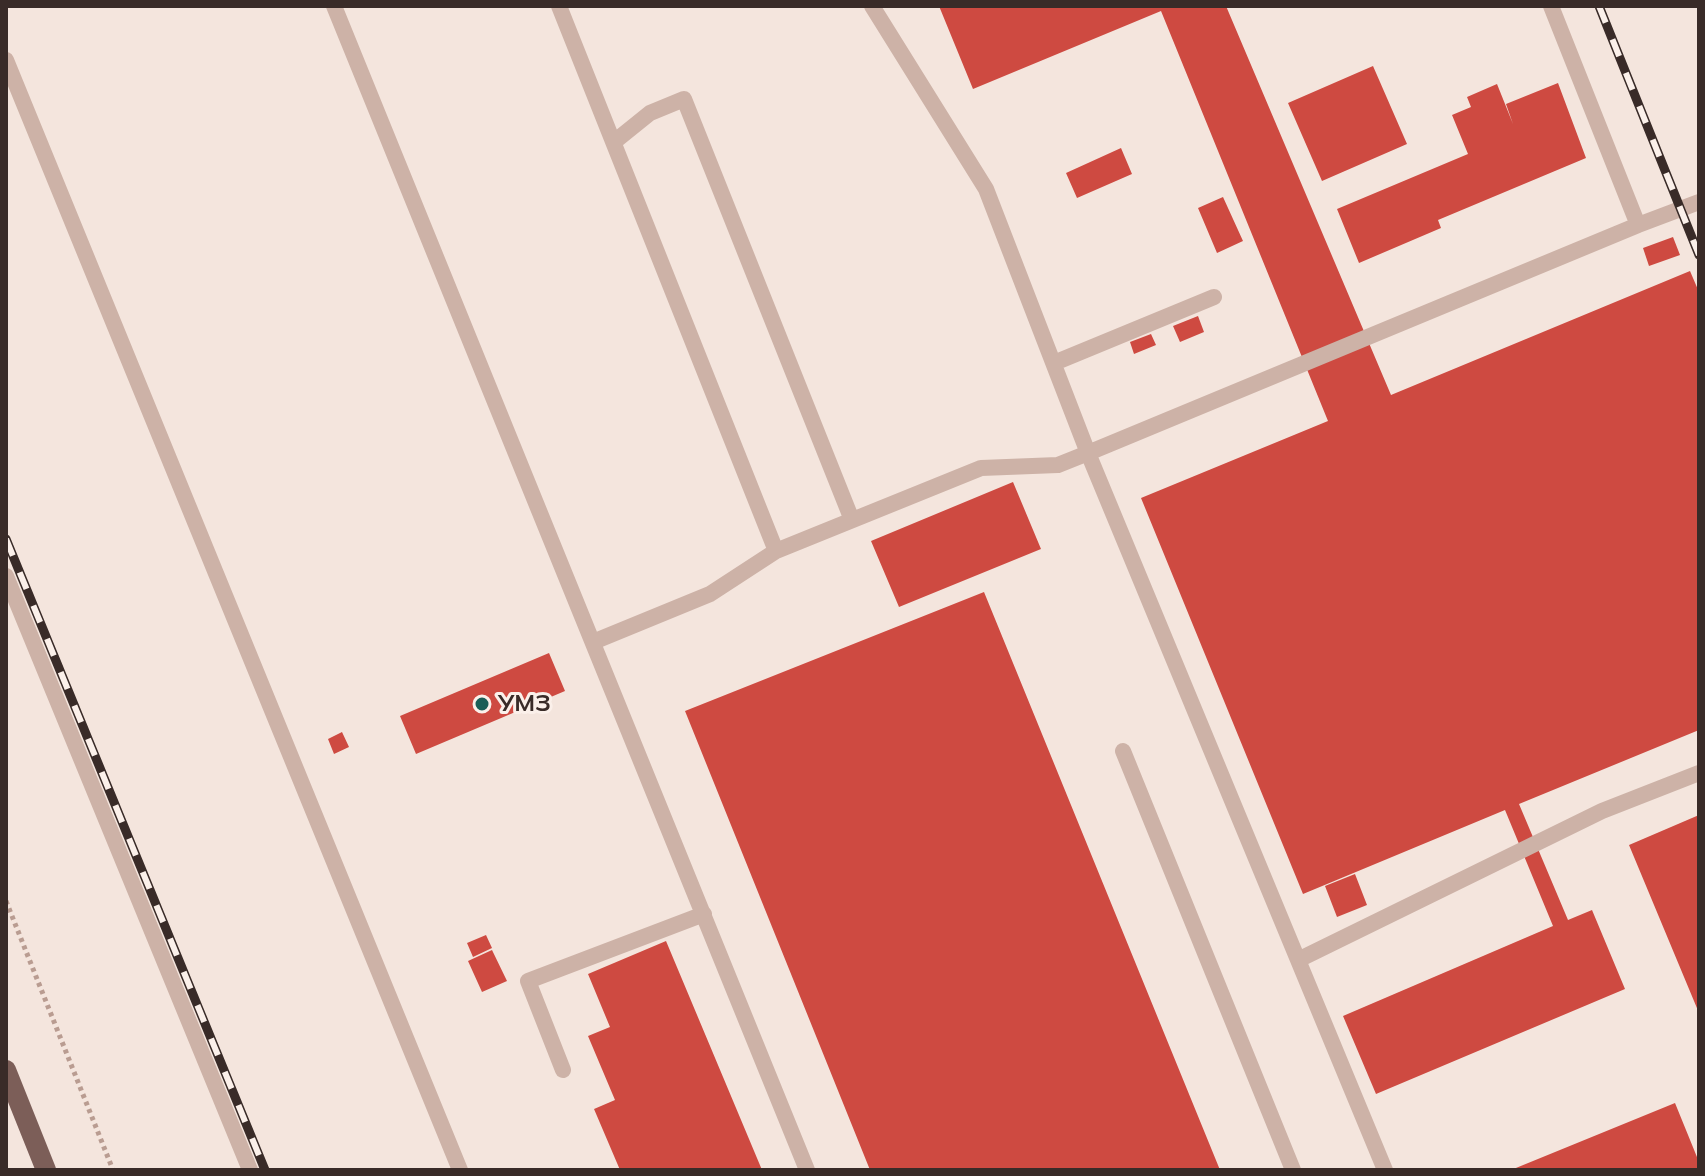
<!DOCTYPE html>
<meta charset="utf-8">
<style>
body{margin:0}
#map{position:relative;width:1705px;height:1176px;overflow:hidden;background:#f4e5dd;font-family:Mulish,sans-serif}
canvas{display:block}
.frame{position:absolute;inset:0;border:8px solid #392b28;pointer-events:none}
</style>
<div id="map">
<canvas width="1705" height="1176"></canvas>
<div class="frame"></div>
</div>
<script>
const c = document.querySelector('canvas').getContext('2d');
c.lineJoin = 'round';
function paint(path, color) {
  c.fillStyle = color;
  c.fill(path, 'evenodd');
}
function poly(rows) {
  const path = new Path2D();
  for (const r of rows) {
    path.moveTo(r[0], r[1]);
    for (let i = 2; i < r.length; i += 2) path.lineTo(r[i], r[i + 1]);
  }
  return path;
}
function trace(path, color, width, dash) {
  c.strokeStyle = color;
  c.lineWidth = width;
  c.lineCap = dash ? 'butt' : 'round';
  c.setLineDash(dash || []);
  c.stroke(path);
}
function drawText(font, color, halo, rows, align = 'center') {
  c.font = font + ' Mulish,sans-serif';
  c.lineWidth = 6;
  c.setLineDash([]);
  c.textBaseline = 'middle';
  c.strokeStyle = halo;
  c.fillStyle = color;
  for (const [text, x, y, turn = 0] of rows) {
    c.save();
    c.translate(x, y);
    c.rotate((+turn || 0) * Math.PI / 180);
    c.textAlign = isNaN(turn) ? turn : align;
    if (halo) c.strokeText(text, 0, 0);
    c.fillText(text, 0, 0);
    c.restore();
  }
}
paint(poly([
 [939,6,1226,6,1391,395,1690,271,1699,292,1699,730,1519,804,1568,920,1592,910,1625,989,1376,1094,1343,1016,1553,926,1505,810,1303,894,1141,498,1328,421,1161,11,973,89],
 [1373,66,1407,144,1322,181,1288,103],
 [1558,83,1586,158,1438,220,1441,228,1359,263,1337,209,1468,154,1452,115,1471,107,1467,97,1497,84,1513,124,1506,104],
 [1121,148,1132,174,1077,198,1066,173],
 [1223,197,1243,241,1217,253,1198,208],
 [1673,237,1680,255,1649,266,1643,248],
 [1198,316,1204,332,1180,342,1173,326],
 [1151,334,1156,345,1134,354,1130,342],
 [1013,482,1041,549,899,607,871,541],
 [984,592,1220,1170,870,1170,685,711],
 [549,653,565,691,416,754,400,716],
 [342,732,349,747,334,754,328,739],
 [1699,815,1699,1013,1629,845],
 [1355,874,1367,905,1337,917,1325,886],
 [486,935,492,948,473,957,467,943],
 [666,941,762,1170,620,1170,594,1109,615,1100,588,1036,610,1027,588,974],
 [492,950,507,981,482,992,468,961],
 [1675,1103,1699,1162,1699,1170,1511,1170]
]), '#ce4a41');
trace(poly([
 [6,901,113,1170]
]), '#b99c91', 5, [4, 4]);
trace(poly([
 [334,6,807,1170],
 [559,6,776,551],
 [6,60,460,1170],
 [614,142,650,113,684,99,852,520],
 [1638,225,1699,202],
 [1054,363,1214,297],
 [6,576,250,1170],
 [593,642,710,594,776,551,981,468,1058,465,1088,453,986,189,872,6],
 [1123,751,1293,1170],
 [1298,960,1602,811,1699,773],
 [563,1070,528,981,704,914],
 [1385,1170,1088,453,1638,225,1551,6]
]), '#cdb2a7', 16);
trace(poly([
 [6,1070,46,1170]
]), '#7c5e58', 20);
const rail = poly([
 [1599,6,1699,255],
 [6,539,265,1170]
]);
trace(rail, '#392b28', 9);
trace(rail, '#fbf0ea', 6, [18]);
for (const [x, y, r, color] of [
 [482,704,8,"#1b5e57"]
]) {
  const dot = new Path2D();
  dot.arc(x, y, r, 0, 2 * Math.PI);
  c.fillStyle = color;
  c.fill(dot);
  trace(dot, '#fbf0ea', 3);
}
drawText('bold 24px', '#392b28', '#fbf0ea', [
 ["УМЗ",498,704]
], 'left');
</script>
